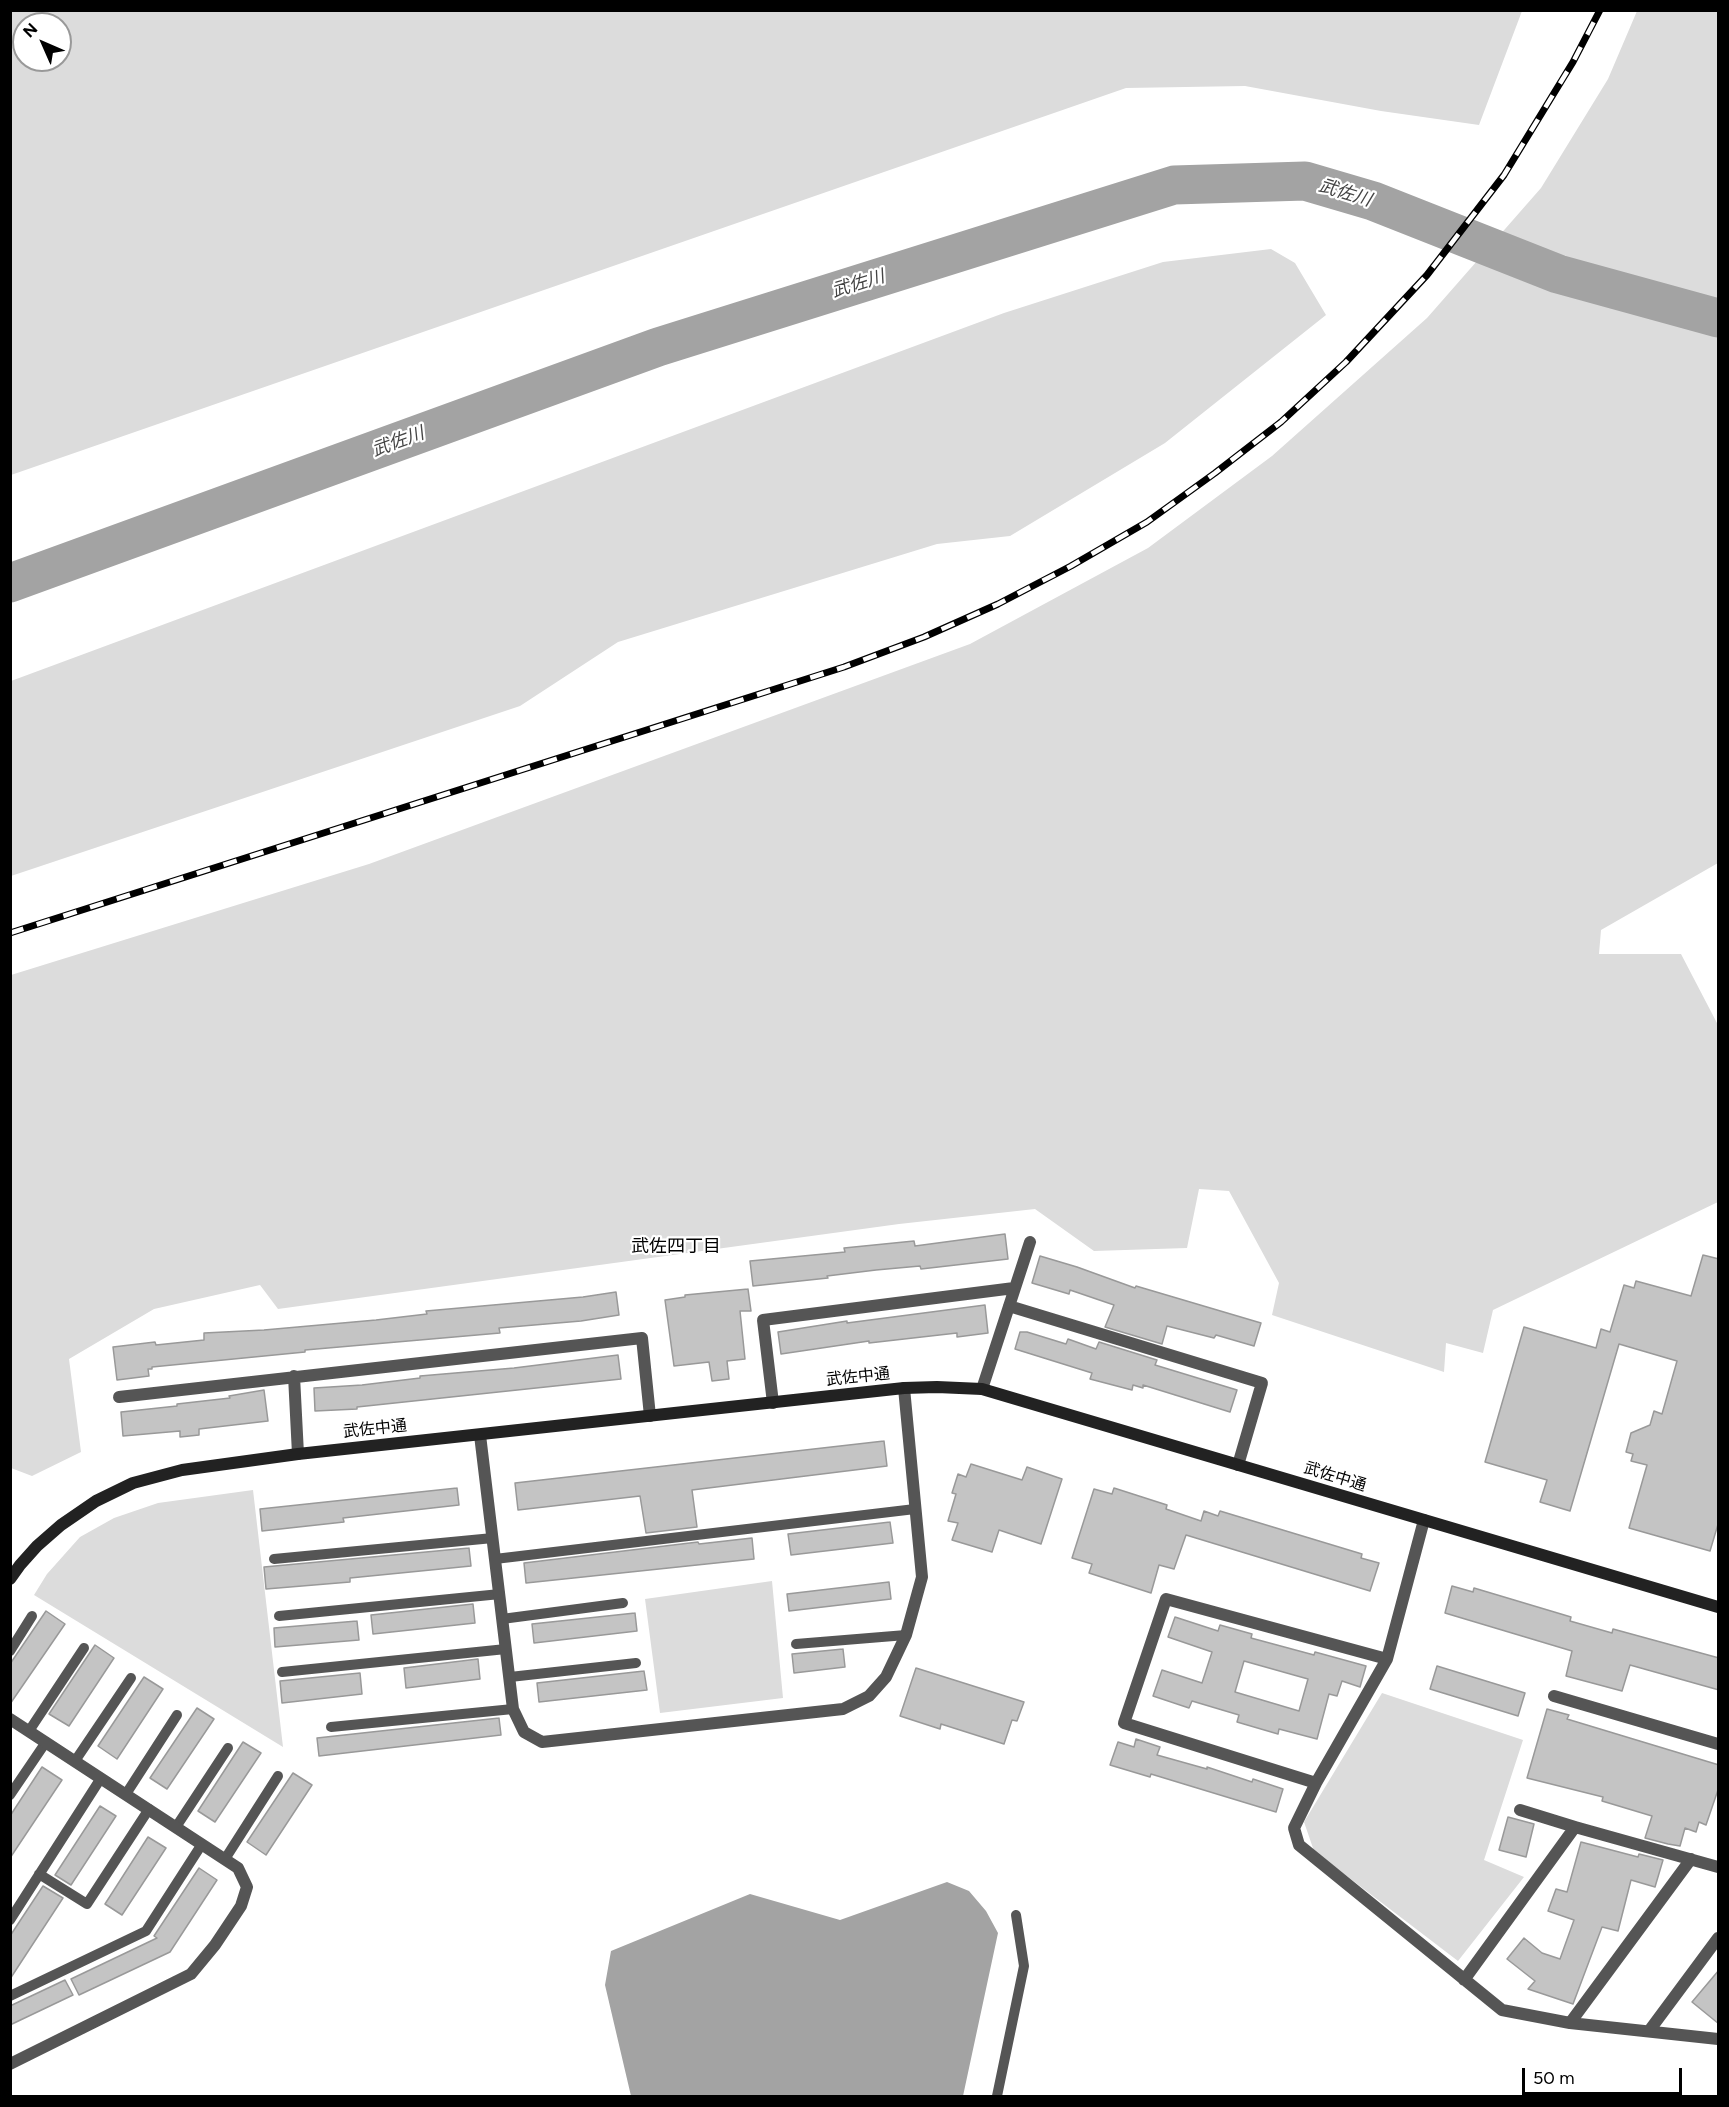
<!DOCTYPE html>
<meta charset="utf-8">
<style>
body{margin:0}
#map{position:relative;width:1729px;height:2107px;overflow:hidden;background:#fff;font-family:Figtree,sans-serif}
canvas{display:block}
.frame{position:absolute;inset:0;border:12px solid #000;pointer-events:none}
.north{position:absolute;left:12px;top:12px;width:60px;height:60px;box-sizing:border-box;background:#fff;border:2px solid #999;border-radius:50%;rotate:315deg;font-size:16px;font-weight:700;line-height:24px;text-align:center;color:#000}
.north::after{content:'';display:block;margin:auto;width:21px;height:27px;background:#000;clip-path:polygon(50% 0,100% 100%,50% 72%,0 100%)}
.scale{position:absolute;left:1522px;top:2068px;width:160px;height:27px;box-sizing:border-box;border:3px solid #000;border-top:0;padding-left:8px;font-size:18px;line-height:21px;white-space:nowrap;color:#000;-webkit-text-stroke:4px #fff;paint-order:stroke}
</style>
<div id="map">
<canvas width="1729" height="2107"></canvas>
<div class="frame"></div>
<div class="north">N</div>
<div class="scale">50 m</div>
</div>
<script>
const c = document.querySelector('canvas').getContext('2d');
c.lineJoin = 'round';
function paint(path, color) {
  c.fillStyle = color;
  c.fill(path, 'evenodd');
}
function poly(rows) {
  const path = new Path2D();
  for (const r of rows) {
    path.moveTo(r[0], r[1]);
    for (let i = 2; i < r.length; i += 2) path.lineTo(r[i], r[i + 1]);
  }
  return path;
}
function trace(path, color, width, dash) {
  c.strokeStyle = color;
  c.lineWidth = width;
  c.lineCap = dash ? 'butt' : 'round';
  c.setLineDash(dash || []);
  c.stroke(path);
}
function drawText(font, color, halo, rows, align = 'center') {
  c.font = font + ' Figtree,"Noto Sans JP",sans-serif';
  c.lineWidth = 4.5;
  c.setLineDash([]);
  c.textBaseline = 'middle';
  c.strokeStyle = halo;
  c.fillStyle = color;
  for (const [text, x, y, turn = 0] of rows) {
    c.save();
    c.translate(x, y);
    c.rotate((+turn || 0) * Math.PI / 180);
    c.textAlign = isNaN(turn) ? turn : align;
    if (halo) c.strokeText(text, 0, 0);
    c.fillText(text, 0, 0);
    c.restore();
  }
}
paint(poly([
 [10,11,11,10,1522,11,1479,125,1381,111,1245,86,1126,88,11,475],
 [24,24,60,24,60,60,24,60],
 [1637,11,1718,11,1718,863,1601,930,1599,954,1681,954,1718,1025,1718,1202,1493,1310,1483,1353,1446,1343,1444,1372,1272,1315,1279,1283,1229,1191,1199,1189,1187,1248,1094,1251,1035,1209,899,1224,278,1309,260,1285,154,1309,69,1359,81,1452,32,1476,11,1468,11,975,369,864,970,644,1148,548,1272,456,1427,318,1541,188,1608,79],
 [1271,249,1295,263,1326,315,1165,443,1010,536,937,544,618,642,520,706,11,876,11,681,1004,313,1163,262],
 [253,1490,283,1747,34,1595,47,1574,80,1537,114,1518,158,1503],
 [772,1581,783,1698,660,1713,645,1599],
 [1382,1693,1523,1740,1484,1860,1524,1877,1458,1961,1314,1851,1304,1822]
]), '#dcdcdc');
paint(poly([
 [947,1882,969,1891,986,1911,998,1933,963,2096,631,2096,605,1985,611,1951,750,1894,840,1920]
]), '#a3a3a3');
trace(poly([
 [10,583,658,347,1174,185,1305,181,1373,201,1558,274,1718,318]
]), '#a3a3a3', 39);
const building = poly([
 [1005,1234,1008,1259,921,1269,920,1266,876,1270,827,1276,828,1278,753,1286,750,1261,845,1252,844,1248,914,1241,915,1246,1005,1234],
 [1703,1255,1719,1259,1719,1521,1710,1551,1629,1528,1647,1465,1631,1461,1633,1454,1626,1452,1631,1433,1650,1425,1654,1411,1662,1414,1677,1361,1619,1344,1570,1511,1540,1502,1547,1480,1485,1462,1524,1327,1596,1348,1601,1329,1610,1332,1624,1285,1634,1288,1636,1281,1691,1296,1703,1255],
 [1040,1256,1077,1267,1135,1288,1136,1286,1261,1323,1254,1346,1216,1335,1214,1338,1167,1326,1162,1344,1105,1327,1114,1305,1070,1290,1069,1294,1032,1283,1040,1256],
 [748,1289,751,1311,740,1311,745,1359,727,1361,729,1379,712,1381,709,1362,674,1366,665,1300,685,1297,685,1295,748,1289],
 [616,1292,619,1315,581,1321,499,1328,500,1333,305,1350,305,1352,152,1367,152,1369,148,1369,149,1376,117,1380,113,1347,155,1342,156,1345,204,1340,204,1333,264,1330,376,1320,427,1314,426,1311,583,1297,616,1292],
 [985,1305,988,1333,957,1337,957,1333,869,1343,869,1341,781,1354,778,1332,847,1321,847,1323,985,1305],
 [1020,1332,1027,1332,1066,1344,1068,1339,1096,1349,1099,1342,1157,1360,1155,1365,1237,1390,1230,1412,1143,1385,1143,1388,1133,1385,1132,1390,1090,1379,1092,1373,1015,1349,1020,1332],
 [618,1355,621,1379,357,1407,357,1409,315,1411,314,1388,362,1385,420,1378,420,1376,514,1368,618,1355],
 [264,1390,268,1421,199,1429,199,1435,180,1437,180,1431,123,1436,121,1412,177,1406,177,1404,230,1398,229,1396,264,1390],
 [884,1441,887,1466,692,1490,697,1527,646,1533,640,1496,518,1510,515,1483,884,1441],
 [971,1464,1022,1480,1027,1467,1062,1479,1041,1544,999,1530,992,1552,952,1540,958,1523,948,1521,956,1494,952,1493,958,1474,966,1477,971,1464],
 [457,1488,459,1505,343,1518,344,1522,262,1531,260,1509,457,1488],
 [1114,1488,1167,1505,1166,1509,1201,1521,1204,1511,1218,1516,1220,1511,1362,1554,1361,1558,1379,1563,1370,1591,1186,1535,1174,1569,1159,1565,1151,1593,1089,1573,1092,1564,1072,1558,1094,1489,1112,1494,1114,1488],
 [890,1522,893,1543,791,1555,788,1534,890,1522],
 [752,1538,754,1559,526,1583,524,1563,698,1542,699,1544,752,1538],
 [469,1548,471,1566,350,1578,350,1582,266,1589,264,1567,469,1548],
 [889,1582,891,1599,789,1611,787,1594,889,1582],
 [1452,1586,1473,1592,1474,1588,1571,1617,1570,1621,1612,1633,1613,1629,1719,1658,1719,1690,1630,1665,1622,1691,1566,1676,1572,1651,1445,1613,1452,1586],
 [473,1604,475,1623,373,1634,371,1615,473,1604],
 [46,1611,65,1624,10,1704,10,1664,46,1611],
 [635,1613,637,1631,534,1643,532,1624,635,1613],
 [1175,1617,1218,1631,1220,1625,1252,1634,1251,1638,1314,1655,1315,1652,1366,1666,1360,1687,1342,1681,1337,1696,1329,1694,1317,1739,1279,1729,1278,1734,1237,1722,1239,1715,1192,1701,1189,1708,1153,1696,1162,1670,1202,1683,1212,1652,1168,1637,1175,1617],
 [1244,1661,1308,1679,1299,1711,1235,1692,1244,1661],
 [357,1621,359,1640,275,1647,274,1628,357,1621],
 [95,1645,114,1658,69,1726,49,1714,95,1645],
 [843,1649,845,1667,794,1673,792,1654,843,1649],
 [478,1659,480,1679,406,1688,404,1668,478,1659],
 [1437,1666,1525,1693,1518,1716,1430,1689,1437,1666],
 [916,1668,1024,1702,1017,1721,1012,1720,1004,1744,941,1724,940,1729,900,1716,916,1668],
 [644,1671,647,1690,539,1702,537,1683,644,1671],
 [360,1673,362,1694,282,1703,280,1681,360,1673],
 [144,1677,163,1689,117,1759,98,1746,144,1677],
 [197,1708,214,1719,167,1789,150,1778,197,1708],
 [1547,1709,1569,1715,1567,1719,1719,1765,1719,1787,1706,1825,1699,1822,1696,1832,1685,1828,1680,1846,1668,1844,1645,1838,1652,1816,1602,1801,1603,1797,1527,1778,1547,1709],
 [499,1718,501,1735,319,1756,317,1738,499,1718],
 [1136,1739,1160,1747,1157,1755,1207,1769,1207,1767,1252,1782,1253,1779,1283,1789,1276,1812,1151,1774,1150,1777,1110,1765,1118,1742,1134,1747,1136,1739],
 [243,1742,261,1753,215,1822,198,1811,243,1742],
 [42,1767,62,1780,10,1858,10,1816,42,1767],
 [293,1773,312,1785,266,1855,247,1842,293,1773],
 [100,1806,116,1816,71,1885,55,1875,100,1806],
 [1508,1817,1534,1824,1526,1857,1499,1850,1508,1817],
 [148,1837,166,1848,122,1915,105,1904,148,1837],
 [1581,1842,1638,1857,1639,1854,1663,1860,1655,1887,1631,1880,1618,1931,1602,1927,1573,2004,1528,1989,1535,1981,1507,1959,1524,1938,1542,1953,1560,1959,1574,1920,1548,1911,1556,1889,1567,1892,1581,1842],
 [199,1868,217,1880,170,1952,79,1995,71,1979,157,1938,154,1936,199,1868],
 [43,1886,63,1898,10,1979,10,1936,43,1886],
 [1719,1970,1719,2024,1692,2002,1719,1970],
 [65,1980,73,1995,10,2025,10,2006,65,1980]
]);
paint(building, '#c4c4c4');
trace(building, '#999', 1.5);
trace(poly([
 [274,1559,493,1538],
 [495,1559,915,1509],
 [279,1616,500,1594],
 [502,1619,623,1603],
 [796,1644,906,1635],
 [10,1651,32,1616],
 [282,1672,506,1649],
 [510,1677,636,1663],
 [331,1727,513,1709],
 [29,1731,84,1648],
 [75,1761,131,1678],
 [126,1794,177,1715],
 [10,1795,46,1742],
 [176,1827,228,1748],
 [225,1859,278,1776],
 [39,1874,87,1904,149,1809],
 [10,1920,101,1778],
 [10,1996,146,1931,202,1844],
 [997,2096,1024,1966,1016,1915]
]), '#555', 10);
trace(poly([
 [1009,1306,1262,1383,1238,1465],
 [294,1376,298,1454],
 [982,1389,1030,1242],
 [119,1397,642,1338,650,1416],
 [773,1403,763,1320,1014,1288],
 [480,1435,513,1709,524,1732,542,1742,843,1709,869,1696,886,1677,906,1635,922,1577,904,1388],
 [1424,1520,1387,1659,1316,1783,1294,1828,1299,1845,1502,2010,1570,2023,1718,2039],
 [1554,1696,1718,1744],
 [10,1719,238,1868,247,1887,241,1906,215,1945,191,1974,10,2064],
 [1316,1783,1124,1723,1166,1599,1387,1659],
 [1520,1810,1575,1827,1718,1867],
 [1464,1980,1575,1827],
 [1570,2023,1691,1859],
 [1649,2031,1718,1938]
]), '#555', 12);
trace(poly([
 [10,1579,20,1565,37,1546,61,1525,96,1501,133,1483,182,1470,298,1454,904,1388,937,1387,982,1389,1718,1607]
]), '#222', 12);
const rail = poly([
 [10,933,844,667,924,637,998,604,1071,566,1147,522,1215,473,1281,422,1346,362,1427,275,1504,175,1573,62,1600,10]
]);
trace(rail, '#000', 7);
trace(rail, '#fff', 4.5, [14]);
drawText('16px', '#000', '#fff', [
 ["武佐中通",858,1377,-6],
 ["武佐中通",375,1429,-6],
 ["武佐中通",1335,1477,17]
]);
drawText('italic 18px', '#444', '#fff', [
 ["武佐川",1345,193,17],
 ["武佐川",858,284,-17],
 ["武佐川",398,442,-20]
]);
drawText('18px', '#000', '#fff', [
 ["武佐四丁目",676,1247]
]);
</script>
